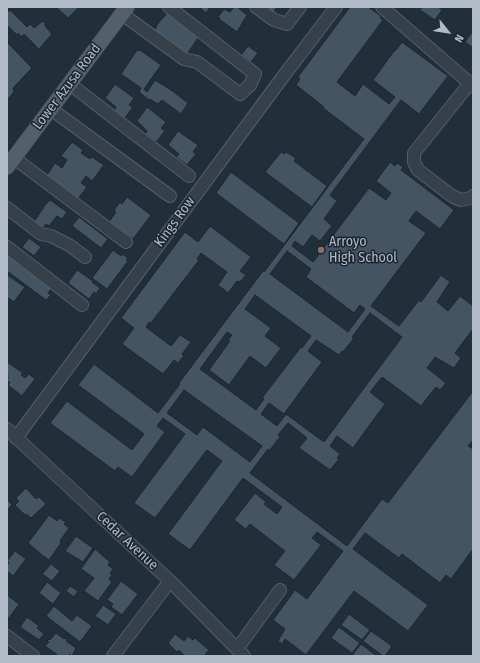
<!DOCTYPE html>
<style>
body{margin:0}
#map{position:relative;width:480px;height:663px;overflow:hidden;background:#212f3b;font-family:"Fira Sans Condensed",sans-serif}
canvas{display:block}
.frame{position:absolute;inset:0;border:8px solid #b0bbc7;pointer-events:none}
.north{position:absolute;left:428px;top:12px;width:40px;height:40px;-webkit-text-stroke:3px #1b2530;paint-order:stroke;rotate:120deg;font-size:11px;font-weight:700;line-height:16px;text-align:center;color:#b0bbc7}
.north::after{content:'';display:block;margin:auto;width:14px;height:18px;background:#b0bbc7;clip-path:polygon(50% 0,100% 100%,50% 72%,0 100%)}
</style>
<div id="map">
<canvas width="480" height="663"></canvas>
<div class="frame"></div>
<div class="north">N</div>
</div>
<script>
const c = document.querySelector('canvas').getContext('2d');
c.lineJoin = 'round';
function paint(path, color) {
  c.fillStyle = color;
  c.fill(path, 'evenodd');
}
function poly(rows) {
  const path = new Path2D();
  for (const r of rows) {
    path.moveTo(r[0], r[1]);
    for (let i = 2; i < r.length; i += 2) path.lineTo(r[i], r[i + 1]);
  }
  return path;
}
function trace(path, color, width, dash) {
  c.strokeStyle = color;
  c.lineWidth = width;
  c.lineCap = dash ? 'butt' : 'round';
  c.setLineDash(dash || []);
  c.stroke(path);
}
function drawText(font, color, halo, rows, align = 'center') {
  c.font = font + ' "Fira Sans Condensed",sans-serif';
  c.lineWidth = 3;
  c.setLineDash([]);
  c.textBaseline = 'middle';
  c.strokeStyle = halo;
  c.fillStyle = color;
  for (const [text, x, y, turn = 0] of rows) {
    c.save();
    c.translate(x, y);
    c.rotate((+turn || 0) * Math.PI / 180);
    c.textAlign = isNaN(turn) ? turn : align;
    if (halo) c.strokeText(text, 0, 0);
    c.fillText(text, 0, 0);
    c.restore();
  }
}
const building = poly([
 [56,7,79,7,68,18,56,7],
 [199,7,210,7,206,13,199,7],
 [234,7,237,7,247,15,237,32,219,19,220,18,218,17,224,9,230,12,234,7],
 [259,7,277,7,271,16,259,7],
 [350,7,368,7,381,16,380,18,383,20,337,82,355,96,363,84,389,104,395,97,373,80,394,51,395,51,402,42,448,76,419,114,401,100,330,195,337,201,324,219,332,226,320,241,312,235,303,247,295,241,292,246,313,262,369,188,386,200,391,193,376,181,390,162,395,166,397,163,403,167,401,170,454,210,440,229,416,211,409,221,426,233,371,306,399,326,419,300,421,302,441,275,450,282,437,302,448,311,460,296,473,306,473,329,455,353,461,358,454,368,435,357,427,368,446,383,440,390,436,387,421,406,382,377,370,392,385,404,353,448,337,436,330,446,340,454,337,458,339,459,330,470,299,448,307,438,288,423,278,435,280,437,269,451,268,449,250,473,347,546,382,499,388,503,473,391,473,440,468,446,473,449,473,549,451,579,446,575,440,583,402,554,399,558,365,533,353,549,428,605,408,631,354,591,306,655,285,639,282,644,278,641,285,629,273,620,295,590,307,599,343,551,317,532,312,538,321,545,294,580,274,565,285,551,250,524,246,529,234,520,255,493,266,502,264,504,277,514,282,507,243,478,190,550,168,534,222,461,207,450,155,518,134,503,185,434,163,418,157,426,165,432,132,477,118,467,115,471,50,423,67,401,132,450,144,434,78,385,94,364,158,413,180,384,179,383,263,271,264,272,364,139,323,108,324,107,296,85,300,79,298,77,350,7],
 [287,251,311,269,306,277,354,313,360,305,365,309,348,332,270,274,287,251],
 [255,295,311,336,302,348,301,347,262,398,264,399,256,410,200,369,227,332,232,335,228,340,230,341,209,370,229,385,250,356,266,368,281,348,265,336,271,328,245,309,255,295],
 [370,313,402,337,324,442,286,414,277,426,261,414,269,403,284,414,322,362,308,351,316,340,339,355,342,351,343,352,354,338,352,337,370,313],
 [184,390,262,446,250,462,203,427,197,435,167,413,184,390],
 [422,7,438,7,442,10,435,20,420,10,422,7],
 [10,10,27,27,30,24,34,28,43,21,45,23,45,26,52,34,39,49,24,34,22,37,18,33,17,35,7,25,7,13,10,10],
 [169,11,200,35,185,57,153,32,157,26,156,26,169,11],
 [473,31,473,48,465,42,473,31],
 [7,42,32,68,13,88,14,92,7,100,7,42],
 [248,46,258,53,251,62,241,55,248,46],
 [137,50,138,51,140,50,161,65,144,89,147,92,155,80,171,90,188,103,181,114,162,100,158,104,150,99,149,100,139,92,141,88,121,74,137,50],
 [115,84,134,98,129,105,133,107,124,119,114,111,116,107,105,98,115,84],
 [147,107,166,122,161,128,165,131,156,142,145,134,147,131,137,121,147,107],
 [178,131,198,145,193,152,196,154,187,165,176,157,179,154,168,145,178,131],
 [72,142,83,150,81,153,90,159,92,157,104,165,92,181,86,176,81,183,87,187,76,201,45,178,55,163,62,168,67,160,61,156,72,142],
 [281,152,284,154,286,152,296,158,294,161,327,186,312,207,265,172,281,152],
 [231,172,299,223,284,244,216,193,231,172],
 [127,197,151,215,133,239,109,222,116,212,114,210,120,202,122,204,127,197],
 [50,200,67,212,62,219,57,216,49,226,46,224,42,229,33,223,46,204,50,200],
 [79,217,108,239,101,248,72,226,79,217],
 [210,226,251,257,240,271,246,275,240,282,237,281,228,293,218,285,227,272,201,253,197,259,199,260,151,323,149,322,146,327,171,346,180,335,191,342,182,354,184,356,178,363,174,360,163,374,122,344,134,328,121,318,185,232,198,242,210,226],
 [29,238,41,247,34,256,22,247,29,238],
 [113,250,121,256,122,254,128,258,126,260,128,261,107,289,92,278,113,250],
 [7,251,54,285,48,293,51,295,46,300,7,271,7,251],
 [77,270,93,281,92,282,100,288,96,294,94,292,89,299,68,283,77,270],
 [7,275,25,287,14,302,7,297,7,275],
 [7,362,23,373,21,375,25,378,29,374,35,379,22,396,8,385,10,383,7,380,8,379,7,362],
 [26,488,36,499,39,497,46,504,31,518,26,514,25,515,15,505,19,501,16,498,26,488],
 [7,499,12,505,7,510,7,499],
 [49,515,57,521,59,518,66,522,64,524,69,528,60,541,61,543,49,560,42,555,28,543,49,515],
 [76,536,93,548,83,562,65,551,76,536],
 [95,549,110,562,108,565,113,569,110,573,112,575,109,579,112,582,98,601,84,591,94,578,81,569,95,549],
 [15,551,26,559,13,576,7,571,7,566,9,562,7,561,15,551],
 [51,564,60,571,52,581,42,574,51,564],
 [121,581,138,594,122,615,111,607,113,604,107,600,121,581],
 [47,582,61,593,53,604,39,593,47,582],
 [70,586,78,591,74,597,66,591,70,586],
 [7,595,19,604,9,618,7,617,7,595],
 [103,605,116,614,108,625,95,616,103,605],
 [54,606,72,621,77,615,92,626,80,642,46,616,54,606],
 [349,614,370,630,362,640,341,625,349,614],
 [27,617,39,626,37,628,44,634,39,640,20,627,27,617],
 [339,627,360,643,352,653,331,638,339,627],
 [371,631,392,646,385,656,383,656,363,641,371,631],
 [56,633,64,639,65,638,67,640,66,641,76,648,72,656,70,654,69,656,59,656,45,646,49,642,47,641,49,639,50,640,56,633],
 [175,634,184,641,188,636,193,640,195,638,209,650,204,656,185,656,179,650,177,652,168,643,175,634],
 [361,644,377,656,355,656,353,654,361,644]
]);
paint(building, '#445462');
trace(building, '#1d2732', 1);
const minor = poly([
 [256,7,274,20,287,24,300,7],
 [382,7,473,86],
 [122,14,184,59,197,62,240,94,250,85,255,74,169,7],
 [470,83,414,153,414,162,418,170,452,196,461,200,471,198,473,196],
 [70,84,189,176],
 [51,109,170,196],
 [14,158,126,242],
 [7,208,41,234,51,236,69,245,85,257],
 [7,247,82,305],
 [7,429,170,581,244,656],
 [16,438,282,78,336,7],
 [7,636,33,656],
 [237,649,280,590],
 [113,656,170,581]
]);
const major = poly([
 [7,167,127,7]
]);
trace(minor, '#535e69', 14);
trace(major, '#3f4954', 16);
trace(minor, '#35404b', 12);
trace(major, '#53606b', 15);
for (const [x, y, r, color] of [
 [321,250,4,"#8d6e63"]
]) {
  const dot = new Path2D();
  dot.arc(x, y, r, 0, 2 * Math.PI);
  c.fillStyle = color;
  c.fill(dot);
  trace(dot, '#1b2530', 1.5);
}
drawText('14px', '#b0bbc7', '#1b2530', [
 ["Lower Azusa Road",67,87,-53],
 ["Kings Row",175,222,-54],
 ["Cedar Avenue",127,541,43]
]);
drawText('14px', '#b0bbc7', '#1b2530', [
 ["Arroyo",329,242],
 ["High School",329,258]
], 'left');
</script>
